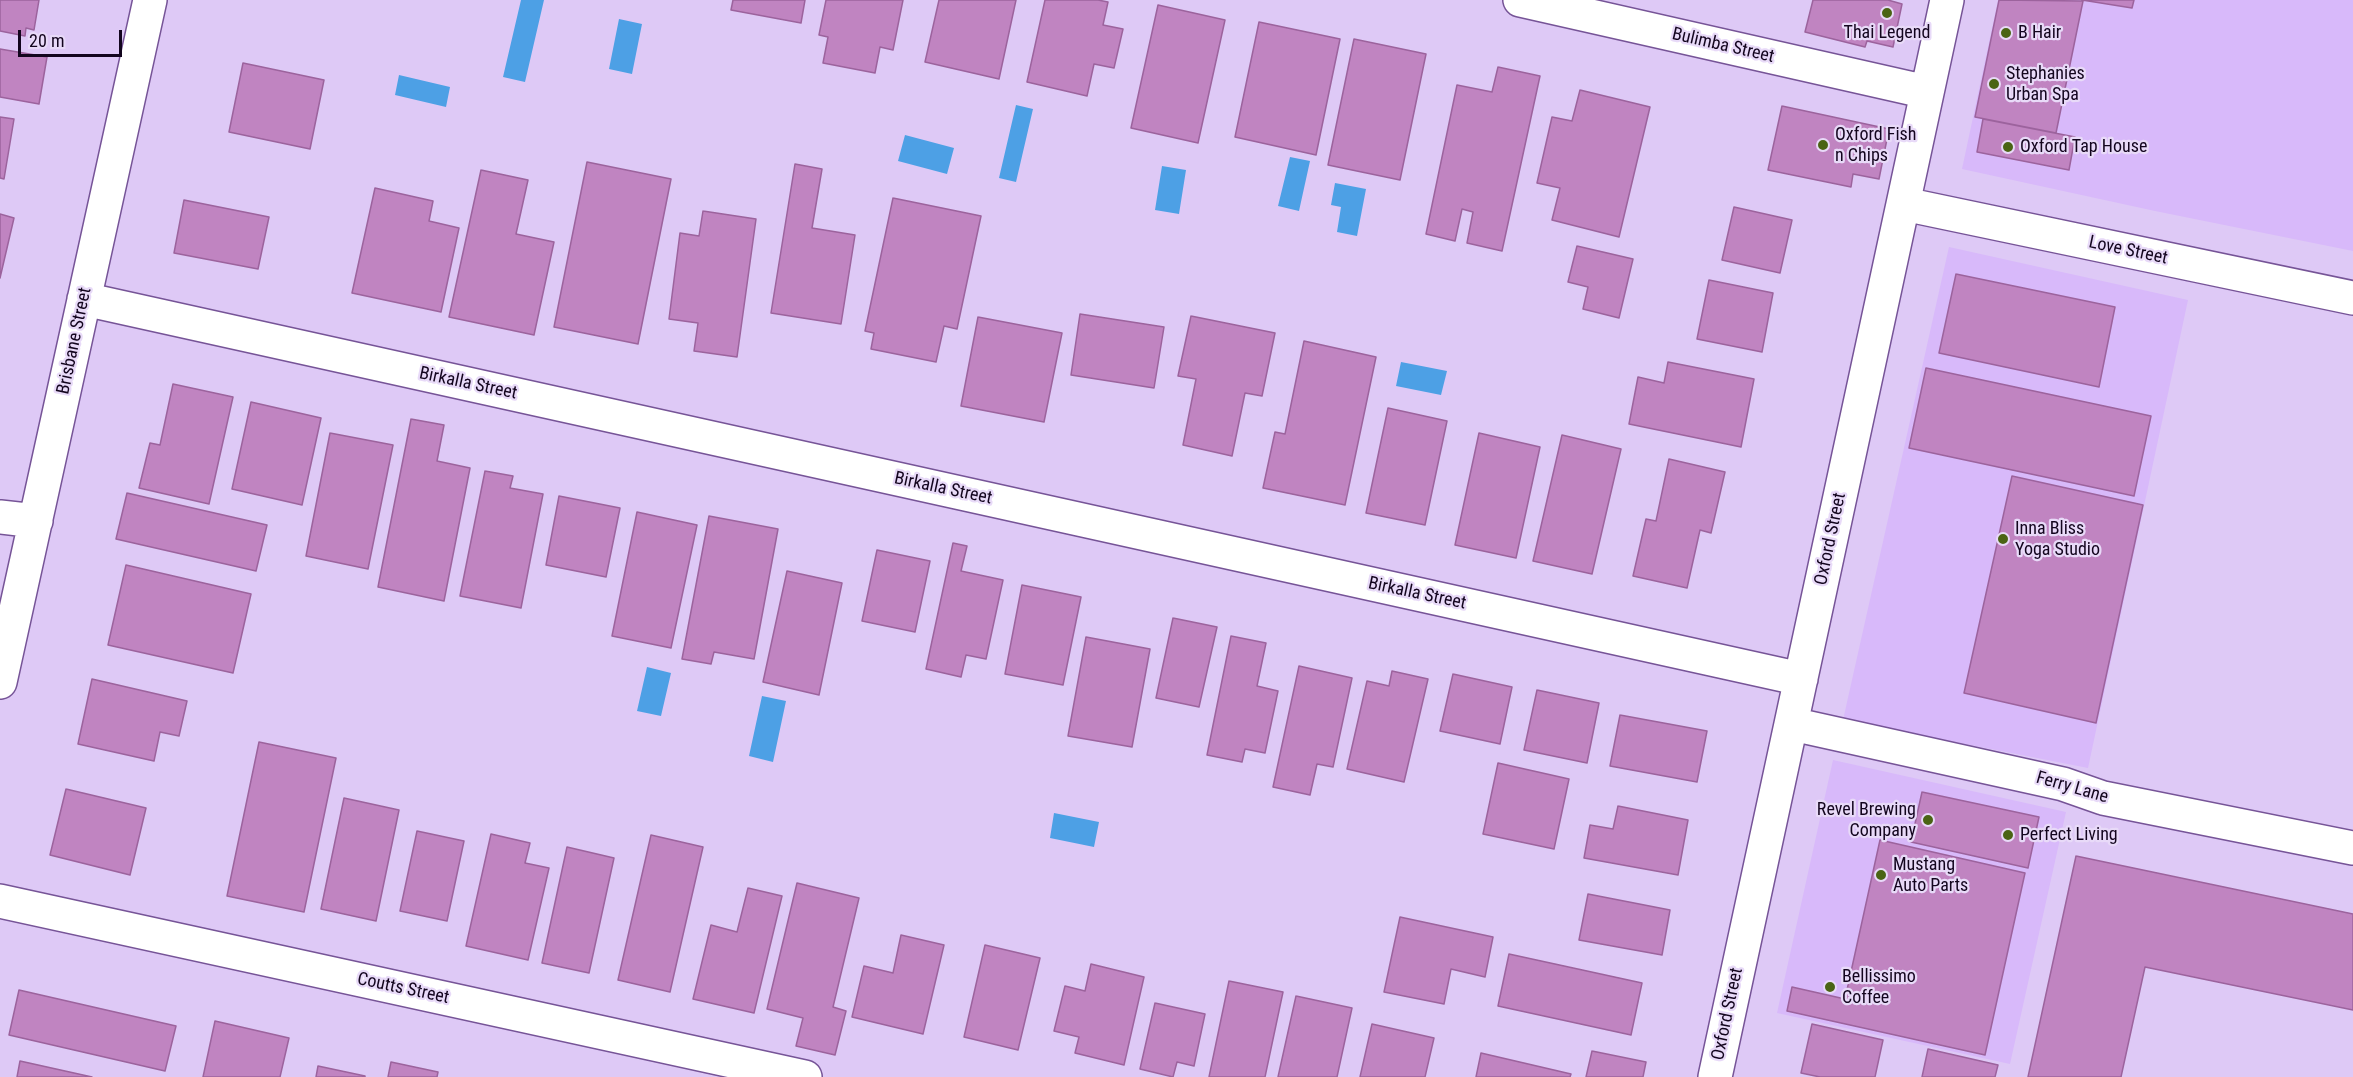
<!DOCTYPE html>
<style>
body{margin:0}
#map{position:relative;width:2353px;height:1077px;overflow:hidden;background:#dec9f6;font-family:"Roboto Condensed",sans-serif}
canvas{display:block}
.scale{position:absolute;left:18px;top:30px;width:104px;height:27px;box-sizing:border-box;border:3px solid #13051e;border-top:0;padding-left:8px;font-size:18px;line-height:21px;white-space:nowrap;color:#13051e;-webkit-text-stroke:4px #e8daf8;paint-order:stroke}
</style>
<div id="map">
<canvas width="2353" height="1077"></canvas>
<div class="scale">20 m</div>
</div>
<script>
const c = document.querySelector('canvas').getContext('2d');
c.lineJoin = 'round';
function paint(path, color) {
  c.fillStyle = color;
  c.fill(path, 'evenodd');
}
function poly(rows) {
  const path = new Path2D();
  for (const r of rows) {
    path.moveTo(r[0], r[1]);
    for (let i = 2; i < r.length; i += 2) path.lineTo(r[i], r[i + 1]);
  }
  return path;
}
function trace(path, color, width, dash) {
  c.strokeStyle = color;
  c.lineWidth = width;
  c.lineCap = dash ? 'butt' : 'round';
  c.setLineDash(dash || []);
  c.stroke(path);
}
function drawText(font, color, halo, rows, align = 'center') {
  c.font = font + ' "Roboto Condensed",sans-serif';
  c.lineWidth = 4.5;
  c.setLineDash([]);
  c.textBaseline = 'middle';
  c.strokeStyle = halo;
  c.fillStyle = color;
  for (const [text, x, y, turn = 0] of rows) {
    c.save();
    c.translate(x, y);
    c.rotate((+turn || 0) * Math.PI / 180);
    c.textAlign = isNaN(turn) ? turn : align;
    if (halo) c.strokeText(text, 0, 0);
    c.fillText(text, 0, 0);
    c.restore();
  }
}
paint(poly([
 [1998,0,2353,0,2353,251,2155,211,1962,169],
 [1949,247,2188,300,2088,768,1843,720],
 [1833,760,2066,812,2010,1064,1777,1013]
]), '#d8b9fa');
paint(poly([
 [521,0,544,0,525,82,503,77],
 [619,19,642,24,632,74,609,69],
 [399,75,450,87,446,107,395,95],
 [1016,105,1033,109,1016,182,999,178],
 [905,135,954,148,947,174,898,161],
 [1290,157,1310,161,1299,211,1278,206],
 [1162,166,1186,170,1179,214,1155,210],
 [1335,183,1366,189,1357,236,1337,232,1341,207,1331,205],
 [1401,362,1447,371,1441,395,1396,386],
 [647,667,671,673,661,716,637,711],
 [762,696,786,701,773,762,749,756],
 [1054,813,1099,822,1094,847,1050,838]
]), '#4da0e5');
const building = poly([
 [0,0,39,0,34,30,26,28,25,36,0,31,0,0],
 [733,0,805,0,801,23,731,10,733,0],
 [826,0,903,0,893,50,880,47,875,73,823,63,828,37,819,35,826,0],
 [939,0,1016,0,999,79,925,62,939,0],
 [1045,0,1098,0,1108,2,1103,25,1123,29,1114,68,1094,64,1087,96,1027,82,1045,0],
 [1813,0,1888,0,1902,4,1893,47,1867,41,1865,47,1805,32,1813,0],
 [1999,0,2083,1,2056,133,1975,117,1999,0],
 [2082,0,2134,0,2132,8,2082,0],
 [1158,5,1225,20,1198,143,1131,128,1158,5],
 [1259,22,1340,39,1316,155,1235,137,1259,22],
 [1354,39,1426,54,1400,180,1328,165,1354,39],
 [0,49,47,57,39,104,0,97,0,49],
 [243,63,324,80,310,149,229,132,243,63],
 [1498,67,1540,76,1502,251,1467,243,1473,212,1462,209,1455,241,1426,234,1457,85,1492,92,1498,67],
 [1580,90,1650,107,1619,237,1552,220,1560,188,1537,183,1552,117,1572,121,1580,90],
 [1782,106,1889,129,1879,179,1853,174,1851,187,1768,170,1782,106],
 [0,117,14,119,4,179,0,178,0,117],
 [1983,119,2075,137,2069,170,1977,152,1983,119],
 [587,162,671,179,638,344,554,327,587,162],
 [795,164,822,169,812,228,855,235,841,324,771,313,795,164],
 [481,170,528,180,516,234,554,242,534,335,449,317,481,170],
 [375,188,433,201,429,221,459,228,441,312,352,293,375,188],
 [893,198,981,216,957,329,944,326,936,362,871,349,874,333,865,331,893,198],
 [184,200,269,217,258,269,174,253,184,200],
 [1734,207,1792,220,1780,273,1722,260,1734,207],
 [703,211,756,219,737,357,694,351,698,323,669,319,680,233,699,236,703,211],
 [0,214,14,218,0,278,0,214],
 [1577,246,1633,259,1619,318,1583,309,1588,287,1568,282,1577,246],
 [1956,274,2115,307,2099,387,1939,353,1956,274],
 [1709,280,1773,293,1762,352,1697,339,1709,280],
 [1080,314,1164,327,1154,388,1071,375,1080,314],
 [1191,316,1275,333,1262,396,1245,393,1232,456,1183,445,1196,379,1178,376,1191,316],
 [978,317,1062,333,1044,422,961,406,978,317],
 [1304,341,1376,357,1345,505,1263,488,1275,432,1285,434,1304,341],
 [1668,362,1754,379,1741,447,1629,424,1638,377,1664,383,1668,362],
 [1926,368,2151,416,2134,496,1909,448,1926,368],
 [173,384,233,397,209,504,139,488,150,443,160,445,173,384],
 [251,402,321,418,302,505,232,489,251,402],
 [1388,408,1447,421,1425,525,1366,513,1388,408],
 [411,419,444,425,437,461,470,468,444,601,378,587,411,419],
 [330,433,393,445,368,569,306,556,330,433],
 [1479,433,1540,447,1516,558,1455,545,1479,433],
 [1562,435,1621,449,1592,574,1533,561,1562,435],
 [1669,459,1725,472,1711,533,1700,530,1687,588,1633,576,1646,519,1656,521,1669,459],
 [485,471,513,476,510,488,543,494,521,608,460,596,485,471],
 [2012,476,2143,505,2096,723,1964,693,2012,476],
 [127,493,267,525,256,571,116,539,127,493],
 [559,496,620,508,606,577,546,565,559,496],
 [637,512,697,525,671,648,612,636,637,512],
 [709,516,778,529,754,659,714,652,711,664,682,659,709,516],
 [953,543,967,546,961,571,1003,580,986,659,966,655,961,677,926,669,953,543],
 [877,550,930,561,915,632,862,621,877,550],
 [126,565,251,594,233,673,108,645,126,565],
 [787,571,842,583,819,695,763,682,787,571],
 [1022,585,1081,597,1063,685,1005,674,1022,585],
 [1173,618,1217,627,1199,707,1156,698,1173,618],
 [1231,636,1266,643,1257,686,1278,691,1265,753,1245,749,1242,762,1207,755,1231,636],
 [1086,637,1150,649,1132,747,1068,736,1086,637],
 [1299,666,1352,678,1333,767,1317,764,1310,795,1273,787,1299,666],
 [1392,671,1428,679,1404,782,1347,769,1367,681,1389,686,1392,671],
 [1453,674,1512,687,1500,744,1440,731,1453,674],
 [92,679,187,701,179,736,160,732,154,761,78,744,92,679],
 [1537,690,1599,703,1587,763,1524,750,1537,690],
 [1620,715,1707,731,1697,782,1610,766,1620,715],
 [259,742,336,758,304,912,227,896,259,742],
 [1498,763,1569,779,1554,849,1483,834,1498,763],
 [66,789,146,808,130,875,50,855,66,789],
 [1922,792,2039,817,2028,868,1911,842,1922,792],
 [344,798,399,810,376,921,321,909,344,798],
 [1618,806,1688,820,1678,875,1584,858,1590,825,1613,829,1618,806],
 [417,831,464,841,447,921,400,911,417,831],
 [491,834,530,843,525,863,549,868,528,960,466,946,491,834],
 [651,835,703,847,670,992,618,980,651,835],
 [1880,840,2025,873,1985,1055,1787,1011,1792,987,1845,999,1880,840],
 [567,847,614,858,589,973,542,963,567,847],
 [2076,856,2353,914,2353,1010,2145,967,2121,1077,2028,1077,2076,856],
 [797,883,859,898,833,1007,846,1011,835,1055,796,1046,803,1018,767,1009,797,883],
 [748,888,782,896,754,1013,693,999,711,925,737,932,748,888],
 [1588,894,1670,910,1662,955,1579,940,1588,894],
 [1400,917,1493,937,1485,977,1451,969,1444,1004,1384,992,1400,917],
 [901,935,944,945,923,1034,852,1017,864,966,893,973,901,935],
 [985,945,1040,958,1018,1050,964,1037,985,945],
 [1509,954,1642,983,1631,1035,1498,1006,1509,954],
 [1091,964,1144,977,1124,1065,1075,1053,1079,1037,1054,1031,1065,986,1085,991,1091,964],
 [1229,981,1283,992,1265,1077,1209,1077,1229,981],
 [19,990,176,1026,165,1071,9,1035,19,990],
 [1296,996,1352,1008,1337,1077,1278,1077,1296,996],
 [1155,1003,1205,1014,1194,1066,1177,1062,1173,1077,1140,1069,1155,1003],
 [215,1021,289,1038,280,1077,203,1077,215,1021],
 [1372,1024,1434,1038,1425,1077,1360,1077,1372,1024],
 [1812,1024,1883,1040,1875,1077,1820,1077,1801,1073,1812,1024],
 [1928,1049,1998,1065,1995,1077,1922,1077,1928,1049],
 [1592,1051,1646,1062,1643,1077,1586,1077,1592,1051],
 [1481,1053,1571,1074,1570,1077,1476,1077,1481,1053],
 [20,1061,92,1077,17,1077,20,1061],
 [391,1062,438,1072,437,1077,388,1077,391,1062],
 [318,1066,365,1076,365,1077,316,1077,318,1066]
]);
paint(building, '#c084c1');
trace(building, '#9c639d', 1.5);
const minor = poly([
 [1520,0,1927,92],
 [1904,204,2353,298],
 [84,299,1801,679],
 [0,517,36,521],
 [0,682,150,0],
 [1792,724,2063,784,2103,798,2353,848],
 [0,901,805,1077],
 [1715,1077,1947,0]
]);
trace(minor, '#765497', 36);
trace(minor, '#fff', 33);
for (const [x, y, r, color] of [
 [1887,13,6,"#4a6414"],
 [2006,33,6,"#4a6414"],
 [1994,84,6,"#4a6414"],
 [1823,145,6,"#4a6414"],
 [2008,147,6,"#4a6414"],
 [2003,539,6,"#4a6414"],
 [1928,820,6,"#4a6414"],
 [2008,835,6,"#4a6414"],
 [1881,875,6,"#4a6414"],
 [1830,987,6,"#4a6414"]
]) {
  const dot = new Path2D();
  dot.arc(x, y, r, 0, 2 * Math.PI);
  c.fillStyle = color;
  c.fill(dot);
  trace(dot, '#e8daf8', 2);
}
drawText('18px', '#13051e', '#e8daf8', [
 ["Thai Legend",1887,33,"center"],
 ["B Hair",2018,33],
 ["Stephanies",2006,74],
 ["Urban Spa",2006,95],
 ["Oxford Fish",1835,135],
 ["n Chips",1835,156],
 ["Oxford Tap House",2020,147],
 ["Inna Bliss",2015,529],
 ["Yoga Studio",2015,550],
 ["Revel Brewing",1916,810,"right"],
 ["Company",1916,831,"right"],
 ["Perfect Living",2020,835],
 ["Mustang",1893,865],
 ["Auto Parts",1893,886],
 ["Bellissimo",1842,977],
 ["Coffee",1842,998]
], 'left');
drawText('18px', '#13051e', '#e8daf8', [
 ["Bulimba Street",1723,46,13],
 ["Love Street",2128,251,12],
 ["Brisbane Street",75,341,-78],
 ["Birkalla Street",468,384,12],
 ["Birkalla Street",943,489,12],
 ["Oxford Street",1831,539,-78],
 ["Birkalla Street",1417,594,12],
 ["Ferry Lane",2072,788,16],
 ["Coutts Street",403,989,12],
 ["Oxford Street",1728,1014,-78]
]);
</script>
